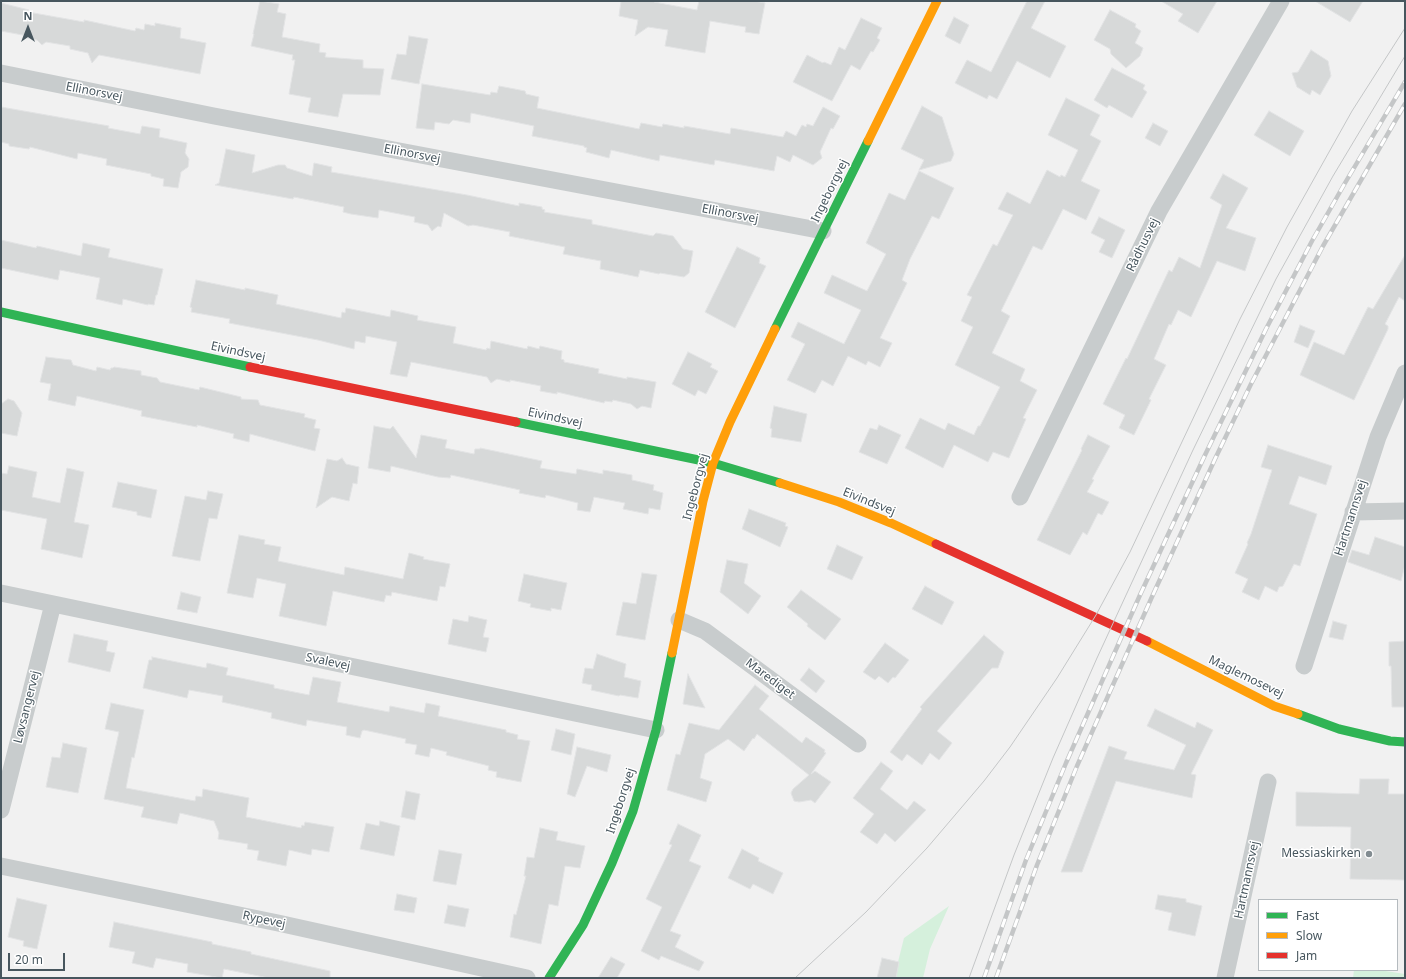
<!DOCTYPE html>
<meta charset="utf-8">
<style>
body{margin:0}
#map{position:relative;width:1406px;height:979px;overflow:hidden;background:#f1f1f1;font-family:"Noto Sans",sans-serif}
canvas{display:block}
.frame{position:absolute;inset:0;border:2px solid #47565e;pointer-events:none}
.legend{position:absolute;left:1258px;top:899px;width:140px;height:72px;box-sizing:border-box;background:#fff;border:1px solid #b5bbbf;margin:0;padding:5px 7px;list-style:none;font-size:12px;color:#47565e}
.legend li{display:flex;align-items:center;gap:8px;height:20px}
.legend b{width:20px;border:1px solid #b5bbbf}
.north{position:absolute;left:8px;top:8px;width:40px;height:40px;-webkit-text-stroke:3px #fff;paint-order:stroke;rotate:0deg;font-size:11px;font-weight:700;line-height:16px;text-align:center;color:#47565e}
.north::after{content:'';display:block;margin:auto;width:14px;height:18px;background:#47565e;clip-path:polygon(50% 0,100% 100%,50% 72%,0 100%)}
.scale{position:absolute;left:8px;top:953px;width:57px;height:18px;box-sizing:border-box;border:2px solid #47565e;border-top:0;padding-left:5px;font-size:12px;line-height:14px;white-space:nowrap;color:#47565e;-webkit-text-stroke:3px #fff;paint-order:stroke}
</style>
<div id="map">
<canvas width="1406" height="979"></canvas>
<div class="frame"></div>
<ul class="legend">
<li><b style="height:5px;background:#30b455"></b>Fast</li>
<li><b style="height:5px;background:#ff9f0a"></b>Slow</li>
<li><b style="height:5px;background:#e5322d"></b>Jam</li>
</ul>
<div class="north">N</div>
<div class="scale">20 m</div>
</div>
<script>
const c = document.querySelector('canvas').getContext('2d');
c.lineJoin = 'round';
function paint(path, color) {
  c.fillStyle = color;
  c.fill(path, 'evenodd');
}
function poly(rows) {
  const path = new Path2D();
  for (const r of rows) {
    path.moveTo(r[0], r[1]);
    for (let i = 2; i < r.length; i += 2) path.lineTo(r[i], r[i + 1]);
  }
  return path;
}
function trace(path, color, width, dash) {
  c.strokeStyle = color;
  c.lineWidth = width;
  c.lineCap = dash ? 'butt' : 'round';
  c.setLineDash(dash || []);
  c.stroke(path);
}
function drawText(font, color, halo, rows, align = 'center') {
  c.font = font + ' "Noto Sans",sans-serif';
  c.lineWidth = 3;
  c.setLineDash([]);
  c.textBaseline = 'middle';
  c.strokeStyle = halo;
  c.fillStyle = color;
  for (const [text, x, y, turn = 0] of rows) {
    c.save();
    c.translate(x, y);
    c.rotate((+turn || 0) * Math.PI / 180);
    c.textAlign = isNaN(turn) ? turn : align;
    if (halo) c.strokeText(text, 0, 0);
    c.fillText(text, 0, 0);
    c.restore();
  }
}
paint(poly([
 [949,906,930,949,923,978,894,978,904,938],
 [1354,970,1379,970,1405,974,1405,978,1353,978]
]), '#d5f0dc');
const building = poly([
 [260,1,279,4,277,12,286,14,282,37,320,44,319,52,326,53,325,57,363,60,363,68,384,69,380,95,343,94,338,117,308,112,311,98,289,94,295,60,292,60,293,55,251,46,254,34,253,34,260,1],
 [621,1,654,1,654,2,697,10,699,1,754,1,765,3,759,34,745,32,746,27,710,21,705,53,665,46,668,30,648,27,635,36,638,20,619,16,621,1],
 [1027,1,1045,1,1031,28,1066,46,1050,78,1017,61,997,99,989,95,987,99,955,83,967,60,991,72,1027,1],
 [1161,1,1217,1,1198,33,1178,21,1183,14,1161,1],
 [1315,1,1363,1,1350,22,1315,1],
 [1,3,29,10,28,12,84,22,84,20,135,31,136,28,144,30,145,24,155,26,155,23,181,28,180,38,206,43,200,74,99,55,92,63,88,53,70,49,70,46,46,42,42,45,37,40,27,38,28,36,1,31,1,3],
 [1110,10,1136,24,1135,27,1141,31,1135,43,1143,48,1140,56,1126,68,1111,54,1110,49,1094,40,1110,10],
 [954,17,969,25,960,44,945,36,954,17],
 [861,18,882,28,877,38,880,40,873,52,871,51,860,70,851,65,832,101,793,82,807,55,823,63,824,62,831,65,839,47,845,50,861,18],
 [409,36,428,39,419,84,391,79,397,54,406,55,409,36],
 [1311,50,1328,61,1331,76,1320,95,1312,90,1310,95,1297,87,1292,73,1298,72,1311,50],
 [1112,68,1145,85,1143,89,1147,92,1132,118,1109,105,1107,108,1094,100,1112,68],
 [422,84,490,95,491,92,497,93,499,86,525,91,526,94,539,97,537,108,639,129,641,123,662,127,663,124,684,128,684,126,730,134,731,128,783,137,786,131,796,136,802,125,806,127,807,124,813,126,823,107,840,116,833,129,831,128,820,152,822,158,813,165,793,155,790,162,777,156,774,171,715,160,714,165,660,155,659,161,611,150,609,158,586,152,587,148,584,147,584,146,532,136,534,126,471,113,470,123,453,120,449,124,435,122,434,130,416,128,422,84],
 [1066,98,1100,115,1090,135,1101,141,1081,181,1100,190,1086,220,1063,209,1042,250,1033,246,1001,311,1010,316,992,353,1025,369,1020,381,1037,390,1023,418,1026,419,1009,458,993,452,988,462,954,445,943,468,905,448,920,418,945,430,948,423,974,435,978,426,980,426,1000,387,955,365,973,327,961,321,972,297,967,295,993,244,997,246,1013,215,998,209,1007,192,1030,204,1047,170,1060,177,1061,175,1065,177,1078,150,1048,135,1066,98],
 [922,106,942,117,954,154,951,161,919,170,924,160,901,149,922,106],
 [1,107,109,126,108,128,140,134,142,126,160,129,159,137,187,143,185,153,189,159,188,167,181,172,178,188,163,186,164,179,151,176,151,174,106,165,107,159,78,153,77,159,30,147,29,149,9,146,9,144,1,142,1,107],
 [1269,111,1304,131,1290,156,1254,135,1269,111],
 [1153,123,1168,131,1160,146,1145,138,1153,123],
 [226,149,255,155,252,173,278,165,285,165,287,168,312,176,314,163,332,167,331,172,467,195,519,206,519,203,542,207,542,209,545,210,544,212,592,220,592,224,653,236,656,233,673,236,683,249,693,251,689,273,684,277,660,273,659,274,640,270,638,277,600,269,601,261,563,254,565,247,509,236,510,232,473,225,468,226,444,213,441,227,438,226,432,231,428,225,414,222,415,217,379,210,378,218,351,214,343,212,344,207,294,197,293,199,215,185,219,183,226,149],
 [919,171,954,188,939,219,932,216,910,259,902,280,907,283,880,338,892,343,880,367,868,361,866,365,848,356,833,386,822,380,815,393,787,380,805,344,791,337,798,322,844,344,861,310,824,293,832,275,867,291,886,254,866,243,889,193,905,200,919,171],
 [1223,174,1248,188,1226,228,1256,238,1245,271,1217,261,1191,317,1178,310,1171,325,1169,324,1154,359,1166,365,1149,399,1151,400,1134,435,1119,428,1125,415,1103,404,1126,358,1127,359,1169,270,1172,272,1179,257,1200,268,1222,205,1210,198,1223,174],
 [1099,217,1125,230,1112,258,1099,252,1105,240,1091,233,1099,217],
 [1,240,36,248,37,246,81,256,83,243,110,249,108,257,163,269,157,295,156,295,154,305,148,304,148,305,123,299,122,305,96,299,100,278,60,270,58,280,1,268,1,240],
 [737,247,760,258,759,263,766,266,735,328,705,312,737,247],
 [1405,255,1405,301,1399,297,1385,324,1388,326,1388,329,1354,400,1300,375,1314,342,1344,355,1368,307,1373,309,1405,255],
 [196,280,245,290,245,288,278,295,276,304,341,318,342,312,345,313,346,308,390,317,391,310,418,316,417,320,456,327,453,343,486,350,487,348,490,349,491,341,527,349,528,346,539,349,540,346,562,351,561,359,564,360,564,362,599,369,598,373,627,379,627,377,656,382,651,408,642,406,637,409,631,404,613,400,612,402,605,401,604,403,557,392,557,394,540,391,541,386,510,380,510,382,497,379,491,383,487,377,411,362,407,377,390,374,397,342,366,336,365,343,355,341,354,349,318,340,229,323,230,319,191,312,192,308,190,307,196,280],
 [1300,325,1315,331,1308,348,1294,342,1300,325],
 [688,352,712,364,710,367,718,371,706,394,698,390,695,396,672,384,688,352],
 [46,357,71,360,73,365,96,371,97,367,110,370,111,368,113,368,114,367,141,371,141,375,157,378,160,382,199,390,200,387,241,397,241,399,258,400,260,405,305,414,304,417,316,420,314,428,320,429,315,451,250,434,249,442,233,438,234,434,197,425,197,427,141,416,142,411,77,396,75,406,48,400,51,384,40,382,46,357],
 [8,399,14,401,22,413,17,436,1,433,1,404,8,399],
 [774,406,807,414,801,442,771,437,772,429,770,428,774,406],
 [879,425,901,435,887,464,859,452,870,428,877,430,879,425],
 [374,426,390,429,393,426,416,458,421,435,447,440,445,448,474,454,475,449,480,449,480,448,542,461,540,468,576,474,577,469,603,474,603,470,632,475,632,480,654,485,653,490,663,493,660,510,649,508,648,514,623,509,625,503,594,497,590,512,577,510,578,503,546,495,545,498,519,493,520,490,451,475,450,478,438,477,391,466,390,472,368,468,374,426],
 [1088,435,1110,446,1092,479,1094,480,1087,492,1109,502,1102,515,1098,513,1087,535,1083,532,1070,555,1037,540,1082,450,1081,449,1088,435],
 [1268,445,1332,466,1326,485,1299,476,1289,504,1317,514,1300,566,1294,564,1283,586,1279,587,1277,592,1265,586,1259,600,1242,592,1248,579,1235,573,1248,544,1247,543,1251,534,1272,470,1261,467,1268,445],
 [342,458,346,464,359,467,357,484,353,483,349,501,332,497,316,508,327,459,337,461,342,458],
 [9,466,37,472,32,497,60,503,67,468,84,472,74,522,89,525,82,558,41,549,47,519,1,510,1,473,7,474,9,466],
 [118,482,157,490,151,518,137,515,137,512,112,507,118,482],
 [208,491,223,494,217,519,209,518,200,561,172,556,185,496,206,500,208,491],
 [749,509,786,523,785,526,788,527,780,547,742,529,749,509],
 [239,535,265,540,264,544,281,547,278,561,344,575,345,567,403,579,409,553,424,557,423,559,450,564,445,587,440,586,437,601,392,592,391,596,386,595,384,602,333,591,326,626,279,616,286,584,257,578,253,598,227,593,239,535],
 [1375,537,1405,547,1405,565,1401,581,1348,562,1352,550,1369,555,1375,537],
 [837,545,863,557,852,580,827,569,837,545],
 [727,560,748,564,744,583,761,596,748,614,720,592,727,560],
 [642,573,657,575,645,640,616,635,623,602,636,604,642,573],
 [524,574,567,583,561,610,551,608,551,611,530,607,531,604,518,601,524,574],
 [925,586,954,602,942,625,912,609,925,586],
 [801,590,841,619,825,640,807,626,808,624,787,607,801,590],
 [181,592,201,597,197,613,177,609,181,592],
 [469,616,487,620,483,637,489,638,486,652,448,644,453,619,468,622,469,616],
 [1333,621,1347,625,1343,640,1329,637,1333,621],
 [74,634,108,641,106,651,115,653,110,672,68,662,74,634],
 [984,635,1004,652,998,668,992,668,937,731,952,743,939,760,930,753,922,765,907,754,902,761,890,752,922,709,920,707,984,635],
 [1405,641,1405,707,1392,707,1391,666,1389,666,1389,642,1405,641],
 [885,643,909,660,895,678,893,677,888,683,879,676,875,680,863,672,885,643],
 [597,654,626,664,624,677,641,681,638,698,620,695,619,696,591,690,592,685,582,683,585,668,593,669,597,654],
 [152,657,206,668,207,663,228,668,226,675,274,685,274,688,309,695,313,677,341,682,337,702,389,712,390,706,424,713,426,703,440,706,438,716,506,730,506,732,518,735,517,739,530,741,521,782,496,777,497,772,488,770,489,766,446,755,447,752,431,748,429,757,415,754,417,745,405,743,406,739,364,730,362,731,360,738,346,735,347,727,307,720,306,726,271,718,272,713,222,702,223,696,189,690,187,698,143,688,149,660,152,660,152,657],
 [809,668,825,681,816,693,800,680,809,668],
 [688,674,705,708,683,704,688,674],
 [755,685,769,696,759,709,802,743,806,737,825,750,824,752,826,753,811,774,815,771,831,782,815,803,811,800,799,802,794,801,791,793,793,789,809,775,757,734,754,739,753,738,744,751,728,739,705,754,700,778,712,782,706,802,667,790,676,754,680,755,689,723,719,730,755,685],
 [111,703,144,710,134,758,132,757,126,788,195,801,196,796,202,797,203,789,249,798,246,817,301,828,302,825,304,826,305,822,334,827,329,852,312,849,311,855,289,850,286,866,257,860,259,851,247,849,248,844,218,839,219,833,214,821,180,813,177,824,141,817,144,807,104,799,119,732,105,729,111,703],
 [1155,709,1195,728,1197,722,1213,730,1191,774,1196,775,1192,798,1116,781,1082,872,1061,872,1109,746,1127,752,1124,759,1174,770,1186,745,1147,726,1155,709],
 [556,729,575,734,571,755,551,750,556,729],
 [63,743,87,748,78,793,46,787,52,757,60,758,63,743],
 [577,747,611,755,607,772,587,766,575,797,567,794,577,747],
 [881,762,893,771,880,789,907,810,914,801,926,810,895,842,885,833,877,844,860,832,874,814,853,798,881,762],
 [1360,779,1389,779,1388,794,1405,794,1405,880,1350,879,1351,827,1296,826,1296,792,1359,794,1360,779],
 [406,791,420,794,415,820,401,817,406,791],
 [380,821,400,826,394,856,360,849,366,823,379,826,380,821],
 [678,824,701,835,689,861,701,866,670,931,681,935,675,947,704,962,699,971,661,956,659,960,641,951,662,907,646,899,672,845,669,844,678,824],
 [540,828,558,832,556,840,585,846,580,868,565,866,558,906,549,904,541,944,510,937,514,914,516,915,526,876,524,876,527,857,534,858,540,828],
 [742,849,759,858,758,861,783,873,773,894,753,884,750,889,728,878,742,849],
 [439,850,462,854,456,885,433,881,439,850],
 [397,894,417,898,414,913,394,910,397,894],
 [1158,895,1186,899,1186,902,1202,906,1195,936,1168,930,1172,913,1155,909,1158,895],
 [17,898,47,905,37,949,23,946,24,941,8,937,17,898],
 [448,905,469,909,465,927,444,923,448,905],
 [114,922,212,942,212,944,251,952,251,954,330,971,330,978,269,978,224,969,222,978,187,972,188,964,156,958,153,968,132,963,135,952,109,947,114,922],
 [611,957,625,964,617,978,598,978,611,957],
 [882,958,899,962,896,978,877,978,882,958]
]);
paint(building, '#d7d9d9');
trace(building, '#e2e3e4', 1);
trace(poly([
 [1,73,214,116,823,231],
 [1020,497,1159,211,1281,1],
 [1353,512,1405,511],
 [1,593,656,730],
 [679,620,705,631,858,744],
 [1304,666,1378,437,1405,373],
 [1,810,53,604],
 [1,866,278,923,527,978],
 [1225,978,1268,782]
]), '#c8cccd', 17);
trace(poly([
 [1,312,250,367],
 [775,329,868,141],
 [516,422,713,463,780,483],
 [1298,714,1339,729,1390,741,1405,742],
 [549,978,583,925,612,863,633,811,656,730,672,653]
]), '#30b455', 9);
trace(poly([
 [868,141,937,1],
 [780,483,839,502,891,523,936,544],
 [1147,641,1274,706,1298,714],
 [672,653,703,501,713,463,730,422,775,329]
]), '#ff9f0a', 9);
trace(poly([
 [250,367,516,422],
 [936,544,1147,641]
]), '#e5322d', 9);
trace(poly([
 [795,978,866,912,927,848,984,781,1010,747,1057,678,1096,615,1130,552,1240,319,1287,227,1352,111,1405,28],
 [969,978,1014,855,1053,758,1097,658,1193,450,1276,279,1333,176,1405,56]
]), '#c4c6c7', 1);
const rail = poly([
 [984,978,1026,860,1066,763,1140,595,1205,455,1266,329,1312,241,1345,183,1405,82],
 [996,978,1037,865,1077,766,1151,599,1215,459,1251,384,1323,246,1405,104]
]);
trace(rail, '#c4c6c7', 4.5);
trace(rail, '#fff', 3, [9]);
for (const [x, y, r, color] of [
 [1369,854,4,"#828c91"]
]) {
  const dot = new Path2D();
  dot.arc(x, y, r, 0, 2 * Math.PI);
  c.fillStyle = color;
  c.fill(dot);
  trace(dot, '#fff', 1.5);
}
drawText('12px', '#47565e', '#fff', [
 ["Ellinorsvej",94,92,11],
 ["Ellinorsvej",412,154,11],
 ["Ingeborgvej",830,191,-64],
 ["Ellinorsvej",730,214,11],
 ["Rådhusvej",1143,245,-64],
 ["Eivindsvej",238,352,12],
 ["Eivindsvej",555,418,12],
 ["Ingeborgvej",696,487,-75],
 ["Eivindsvej",869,502,22],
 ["Hartmannsvej",1351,518,-72],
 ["Svalevej",328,662,12],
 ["Maglemosevej",1246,677,26],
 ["Marediget",770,679,37],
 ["Løvsangervej",27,707,-76],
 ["Ingeborgvej",621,801,-72],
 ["Hartmannsvej",1247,880,-78],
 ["Rypevej",264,920,12]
]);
drawText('12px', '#47565e', '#fff', [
 ["Messiaskirken",1361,854]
], 'right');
</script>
